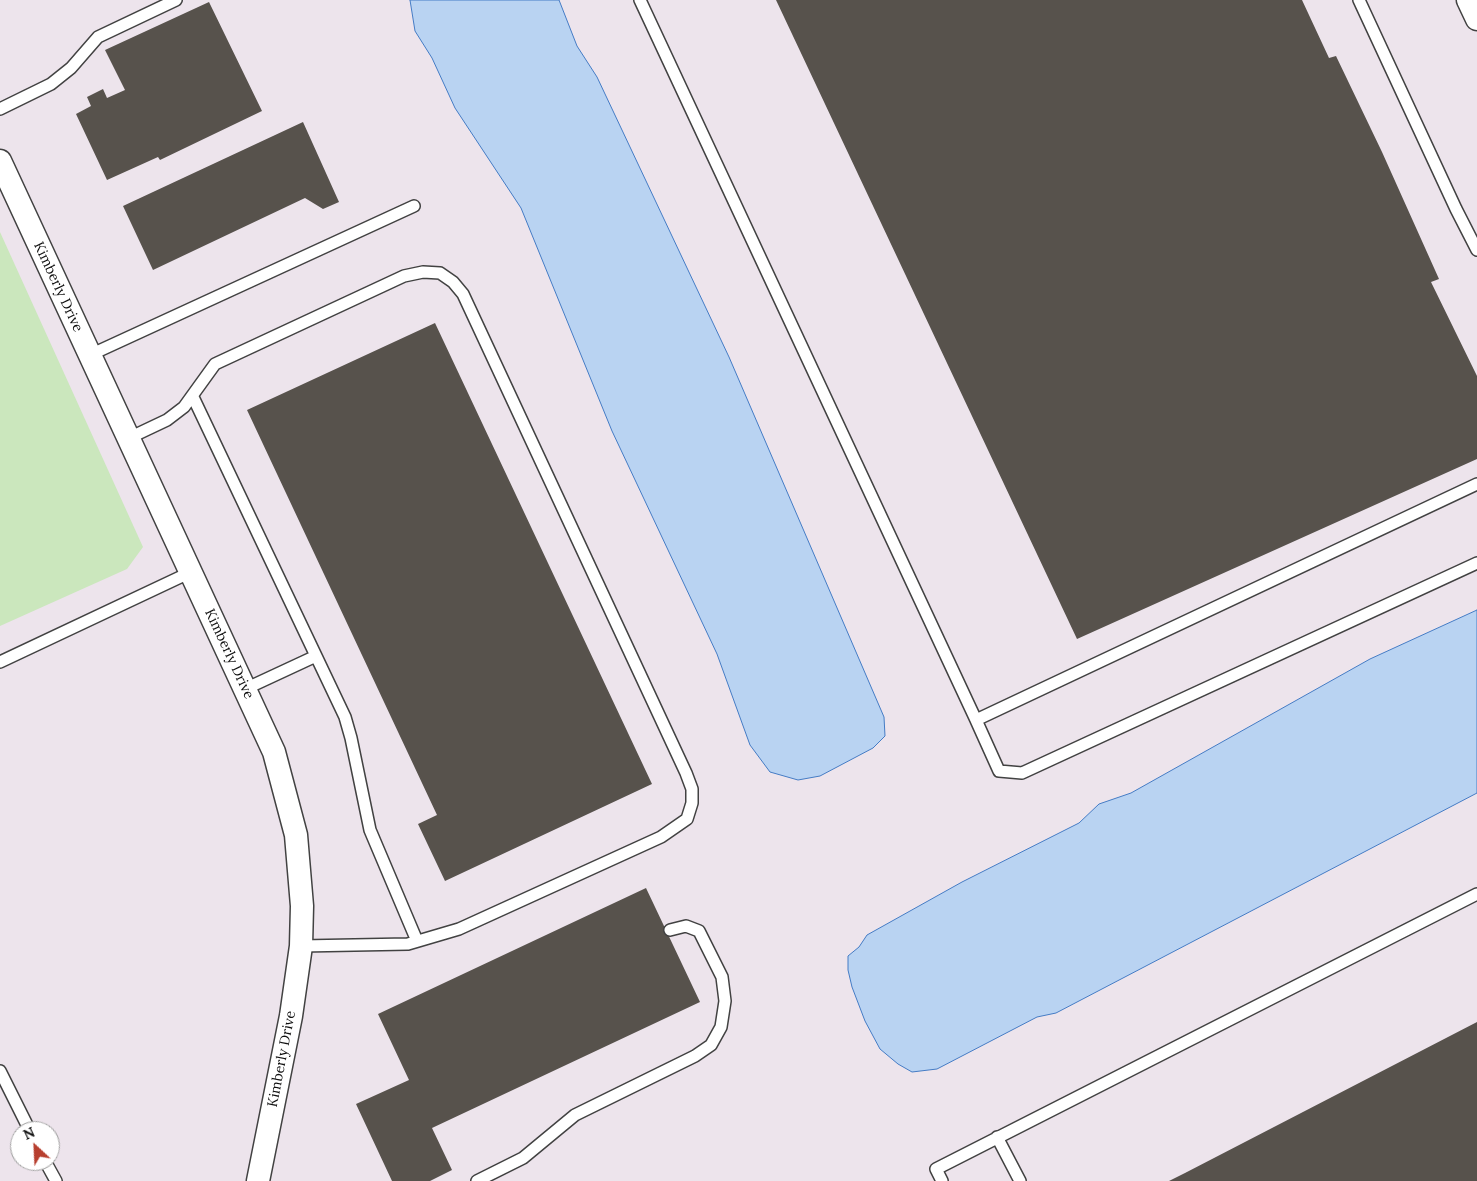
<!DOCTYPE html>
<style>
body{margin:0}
#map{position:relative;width:1477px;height:1181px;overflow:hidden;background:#fefef1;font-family:Lora,serif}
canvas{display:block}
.north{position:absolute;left:10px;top:1121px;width:50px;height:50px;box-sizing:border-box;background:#fff;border:1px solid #9f9f9f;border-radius:50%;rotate:335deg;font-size:14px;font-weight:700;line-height:20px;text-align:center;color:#0f0f0f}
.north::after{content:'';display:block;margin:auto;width:18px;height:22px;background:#b73f2f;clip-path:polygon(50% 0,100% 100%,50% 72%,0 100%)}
</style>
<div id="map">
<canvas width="1477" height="1181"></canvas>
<div class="north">N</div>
</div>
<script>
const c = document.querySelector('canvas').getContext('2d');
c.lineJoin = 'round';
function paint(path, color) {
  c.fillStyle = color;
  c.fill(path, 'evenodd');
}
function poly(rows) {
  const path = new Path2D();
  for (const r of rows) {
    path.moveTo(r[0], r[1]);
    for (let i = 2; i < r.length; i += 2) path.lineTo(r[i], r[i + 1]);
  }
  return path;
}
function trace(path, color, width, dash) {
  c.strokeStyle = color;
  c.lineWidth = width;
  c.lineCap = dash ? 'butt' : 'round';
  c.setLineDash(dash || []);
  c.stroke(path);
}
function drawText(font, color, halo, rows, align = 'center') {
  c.font = font + ' Lora,serif';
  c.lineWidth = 5;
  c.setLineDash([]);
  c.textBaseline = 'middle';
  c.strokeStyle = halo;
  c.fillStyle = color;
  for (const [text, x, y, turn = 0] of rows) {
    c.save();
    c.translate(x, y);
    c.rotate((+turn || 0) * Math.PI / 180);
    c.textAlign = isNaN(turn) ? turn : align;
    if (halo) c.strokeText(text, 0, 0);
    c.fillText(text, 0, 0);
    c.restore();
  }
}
paint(poly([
 [0,0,1477,0,1477,1181,0,1181],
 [20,1131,50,1131,50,1161,20,1161]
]), '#ede4ec');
paint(poly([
 [0,232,143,547,127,569,0,626]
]), '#cbe7bd');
const water = poly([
 [410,0,559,0,577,46,597,77,729,357,884,717,885,736,873,748,820,776,798,780,770,772,750,745,717,654,612,431,521,208,455,108,432,58,415,31,410,0],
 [1477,610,1477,793,1056,1013,1037,1017,937,1069,912,1072,898,1064,880,1049,865,1021,852,987,848,970,848,956,859,947,867,935,962,882,1079,823,1099,804,1131,793,1370,659,1477,610]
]);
paint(water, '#b9d3f2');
trace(water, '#457cc5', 1);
paint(poly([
 [776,0,1302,0,1329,58,1336,56,1382,152,1439,279,1431,282,1477,376,1477,459,1077,639],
 [209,2,262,111,160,160,158,157,107,180,76,114,91,106,87,97,103,89,107,98,125,90,105,50],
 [303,122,339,202,323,209,305,198,153,270,123,206],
 [435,323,652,784,445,881,418,824,437,815,247,410],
 [646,888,700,1002,432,1128,452,1170,430,1181,392,1181,356,1104,409,1080,378,1014],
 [1477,1022,1477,1181,1169,1181,1185,1173]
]), '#57524c');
const service = poly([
 [640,0,976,720,1477,484],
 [1359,0,1456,209,1477,250],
 [0,109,51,84,71,68,98,37,176,0],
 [90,355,414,206],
 [193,397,345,717,351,738,370,830,417,941],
 [129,438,167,420,184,407,215,364,404,276,423,272,440,273,453,282,463,294,686,773,692,789,692,803,687,819,661,837,459,929,408,944,301,946],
 [0,662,191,572],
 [245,689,316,656],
 [976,720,999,771,1022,773,1477,563],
 [0,1071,30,1131],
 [997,1137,1020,1181],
 [45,1161,56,1181],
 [477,1181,523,1158,575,1115,695,1056,711,1045,721,1027,725,1001,722,977,699,931,686,926,670,930],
 [942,1181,936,1169,1477,894]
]);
const minor = poly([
 [1468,0,1477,19],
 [0,161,274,752,296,835,302,906,301,946,291,1016,258,1181]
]);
trace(service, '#424242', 14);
trace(minor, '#424242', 25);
trace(service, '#fff', 11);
trace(minor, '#fff', 22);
drawText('14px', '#0f0f0f', '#fff', [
 ["Kimberly Drive",58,287,65],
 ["Kimberly Drive",229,654,65],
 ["Kimberly Drive",282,1059,-79]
]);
</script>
